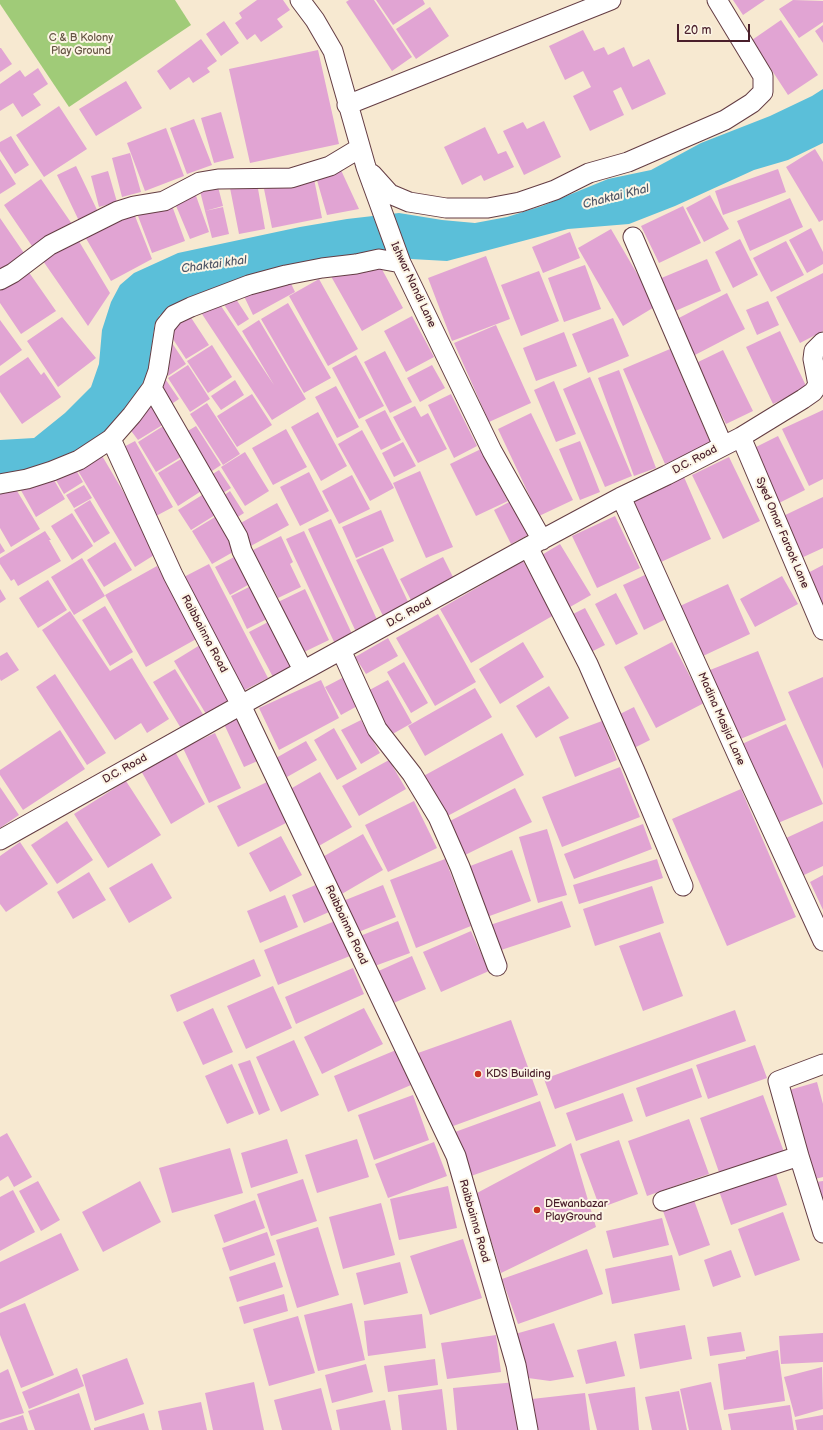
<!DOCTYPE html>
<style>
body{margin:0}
#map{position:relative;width:823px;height:1430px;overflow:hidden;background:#f7e9d1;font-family:"Balsamiq Sans",sans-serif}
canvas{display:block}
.scale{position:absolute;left:677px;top:24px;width:73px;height:18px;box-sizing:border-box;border:2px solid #4a1f2b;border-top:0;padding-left:5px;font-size:12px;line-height:14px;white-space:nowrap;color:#4a1f2b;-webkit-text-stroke:3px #fcf5e5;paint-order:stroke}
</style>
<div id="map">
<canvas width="823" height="1430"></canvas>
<div class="scale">20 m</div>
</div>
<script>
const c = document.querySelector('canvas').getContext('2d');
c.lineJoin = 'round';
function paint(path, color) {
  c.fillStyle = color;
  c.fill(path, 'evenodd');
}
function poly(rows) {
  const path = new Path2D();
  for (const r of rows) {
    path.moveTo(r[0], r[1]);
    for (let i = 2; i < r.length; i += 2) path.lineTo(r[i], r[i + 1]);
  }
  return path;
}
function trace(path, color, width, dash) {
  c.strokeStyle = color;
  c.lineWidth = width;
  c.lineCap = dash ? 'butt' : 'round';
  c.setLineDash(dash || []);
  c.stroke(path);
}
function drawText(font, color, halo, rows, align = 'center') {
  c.font = font + ' "Balsamiq Sans",sans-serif';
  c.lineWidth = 4;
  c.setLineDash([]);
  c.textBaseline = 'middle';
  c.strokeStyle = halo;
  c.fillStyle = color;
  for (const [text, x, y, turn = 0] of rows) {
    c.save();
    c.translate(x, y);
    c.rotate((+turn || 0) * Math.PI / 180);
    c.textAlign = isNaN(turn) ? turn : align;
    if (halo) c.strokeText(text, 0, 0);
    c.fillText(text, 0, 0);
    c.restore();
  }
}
paint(poly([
 [0,0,175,0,191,25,69,107,0,4]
]), '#a0cb78');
paint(poly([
 [823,89,823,143,788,160,754,170,675,206,629,224,568,229,447,261,411,259,372,253,187,301,160,315,155,323,148,373,140,388,98,448,0,481,0,440,34,438,65,413,91,387,99,364,102,330,111,302,120,285,134,273,178,253,300,227,347,219,399,213,442,220,475,223,507,217,542,206,608,179,651,170,701,143,770,116,812,96]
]), '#5bbfd9');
paint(poly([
 [257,0,283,0,290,10,277,19,283,27,261,42,255,34,247,40,235,23,242,18,239,13],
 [349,0,374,0,412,57,392,71,346,2],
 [376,0,423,0,425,4,393,25],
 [733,0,765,0,743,15],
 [793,0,823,1,823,22,799,38,779,9],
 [430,7,449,36,416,59,396,29],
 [781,20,818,75,788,95,752,40],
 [224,21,239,43,221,56,206,34],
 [823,25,823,43,815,31],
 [583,30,594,51,604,47,608,55,624,47,633,67,649,59,666,94,632,110,621,87,613,91,624,115,590,131,573,96,591,87,583,71,565,80,549,46],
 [201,39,217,61,207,68,210,72,193,83,189,77,170,90,157,71],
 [0,48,1,48,12,64,0,72],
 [318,50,339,144,250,163,229,69],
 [38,68,48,84,33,94,41,105,22,117,13,103,0,111,0,84,20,70,25,77],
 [126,81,142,108,96,136,79,109],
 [59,106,87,149,44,177,16,135],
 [221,112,234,158,214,163,201,118],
 [194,119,212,165,187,174,170,128],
 [544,121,561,157,524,175,503,131,523,122,527,129],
 [485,127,498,154,506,151,514,167,484,181,481,175,462,185,444,147],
 [166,128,184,176,145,191,127,143],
 [11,136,29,165,15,174,0,151,0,142],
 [815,149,823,162,823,220,819,222,786,167],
 [130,153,141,192,122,197,112,158],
 [0,159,16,184,0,194],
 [76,166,99,214,80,223,57,175],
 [340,168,359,209,327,215,316,177],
 [778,169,786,192,723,215,715,191],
 [108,171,117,202,99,207,91,176],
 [41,179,72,224,34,249,4,205],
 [314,179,322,218,272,228,264,189],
 [217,183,223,206,205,211,199,187],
 [257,183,265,229,239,234,230,188],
 [195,193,209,232,190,239,174,201],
 [710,195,729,229,704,242,686,208],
 [790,198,803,227,750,251,737,221],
 [171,203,185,241,152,253,138,216],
 [683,206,701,243,659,263,641,226],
 [223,207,229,234,212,238,205,211],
 [133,211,152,259,111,281,84,235],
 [0,218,26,256,0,274],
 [811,228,823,252,823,264,807,273,789,240],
 [611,229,656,306,623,326,578,248],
 [570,232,580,258,543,273,532,247],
 [77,238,110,293,88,326,41,258],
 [740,239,758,275,733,288,715,252],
 [786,241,804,275,771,292,753,258],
 [486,256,510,319,452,341,428,278],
 [707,259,721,291,673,312,659,279],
 [378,262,403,308,362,331,328,271],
 [585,265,601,309,564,322,548,278],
 [28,271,56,311,21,334,0,303,0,290],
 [539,271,559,321,521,336,501,285],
 [823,273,823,331,800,343,776,297],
 [288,277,295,292,253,315,242,292],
 [319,279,358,349,328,366,289,296],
 [727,293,745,329,693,356,675,320],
 [234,296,249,319,238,326,223,303],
 [768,301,779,325,757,335,746,310],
 [219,303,274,385,242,331,259,320,306,399,272,420,202,314],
 [288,303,331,378,304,393,261,319],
 [190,316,209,345,186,359,167,330],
 [412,316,434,357,406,372,384,331],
 [62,317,96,358,58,387,27,341],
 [613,318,629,356,588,373,572,334],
 [0,320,22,350,0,366],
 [496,325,531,403,489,422,454,343],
 [780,331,807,388,773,404,746,347],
 [564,332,577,366,536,381,523,348],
 [170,340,186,364,168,376],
 [212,345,232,377,208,393,187,361],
 [670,349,711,444,665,464,623,369],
 [723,350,753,411,726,424,696,363],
 [385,351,412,402,390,413,364,362],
 [356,355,384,406,359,419,332,368],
 [28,357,41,375,44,372,61,397,22,424,0,392,0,376],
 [188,365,210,399,190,412,168,378],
 [432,365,445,388,420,402,407,378],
 [619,370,656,468,634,476,598,378],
 [590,377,632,476,605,487,563,389],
 [166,380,179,399,167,407,154,387],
 [235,380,244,395,221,410,211,396],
 [554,381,576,434,556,442,534,390],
 [336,386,359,427,337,438,315,397],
 [252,394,272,425,237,447,217,416],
 [451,394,477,446,454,458,428,405],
 [154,395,169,421,138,440,129,428],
 [207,403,240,454,223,465,190,414],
 [415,406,421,417,428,413,447,449,418,463,393,417],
 [385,410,401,440,381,450,365,420],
 [823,410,823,479,809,486,782,429],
 [318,412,347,466,321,481,291,427],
 [531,413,573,500,539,516,498,429],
 [168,423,186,454,156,472,138,442],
 [196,426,221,465,206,475,181,435],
 [286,429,307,467,273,485,252,448],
 [362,430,394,488,370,501,338,444],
 [778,436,805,490,777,504,750,450],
 [135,441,173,507,156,516,118,450],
 [580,441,600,492,580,500,559,449],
 [403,442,416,466,394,477,382,453],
 [98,449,159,552,135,567,74,464],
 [481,449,508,501,476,516,450,464],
 [245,452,269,491,245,506,221,467],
 [186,456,206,488,178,506,158,473],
 [729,457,760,521,723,539,692,475],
 [72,463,83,482,64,494,53,475],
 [219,470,231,488,220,495,208,477],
 [420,471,453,547,426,558,393,483],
 [309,472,329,511,300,526,280,487],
 [50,473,65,499,36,517,18,485],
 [352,475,370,509,339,524,322,491],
 [684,477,711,539,661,562,633,500],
 [84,485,92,498,74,508,66,495],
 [14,486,40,529,11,547,0,528,0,494],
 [230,491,244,513,233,520,219,499],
 [207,492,220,512,191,530,178,510],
 [823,497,823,548,799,559,779,518],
 [90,500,110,533,94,543,74,510],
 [511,501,528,535,511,544,494,510],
 [277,503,289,525,249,547,237,525],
 [381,510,394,541,356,558,342,527],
 [72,513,93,546,72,560,51,526],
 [220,514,240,548,212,564,192,531],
 [615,516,640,568,597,588,572,536],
 [331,519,379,624,357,634,308,529],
 [45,531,51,540,49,540,61,561,18,586,14,579,11,581,0,564,0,558],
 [304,531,353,636,335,644,286,539],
 [281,536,293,562,290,564,301,587,278,598,265,572,260,574,249,552],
 [115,542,132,570,104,587,87,560],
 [0,543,5,551,0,554],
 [560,544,591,595,570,607,540,556],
 [383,548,410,606,384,618,356,560],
 [240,554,255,581,230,595,215,567],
 [443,557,456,583,413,604,400,579],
 [82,558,105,596,74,615,51,577],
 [523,561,554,615,471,663,440,609],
 [209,564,268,678,237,694,178,580],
 [823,565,823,613,804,575],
 [157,566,198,638,146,667,105,595],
 [647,574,668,618,644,630,623,585],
 [782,576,798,604,755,627,740,599],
 [48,580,67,610,38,628,19,598],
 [255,584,271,617,247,629,231,596],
 [728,584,750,634,703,656,680,606],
 [0,589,6,599,0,603],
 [305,589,329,640,302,653,278,602],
 [616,593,638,634,616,645,595,604],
 [105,606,133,652,110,666,82,620],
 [585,608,605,645,589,653,569,616],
 [70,611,110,671,132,658,169,719,147,733,141,723,115,740,42,630],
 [438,614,476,682,435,706,396,638],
 [272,620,295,665,273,677,249,632],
 [388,638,398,656,366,674,355,657],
 [523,642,544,677,500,704,479,669],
 [672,642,704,703,656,728,624,667],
 [200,645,232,698,206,714,174,661],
 [758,651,786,720,738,740,710,670],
 [7,652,19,670,1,681,0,679,0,656],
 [404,662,428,703,411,713,387,672],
 [175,669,204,716,182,730,153,682],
 [55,674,106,753,87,765,36,687],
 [346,676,361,704,341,715,325,687],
 [823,677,823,769,788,692],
 [321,680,339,718,279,750,259,708],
 [388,680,412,723,389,736,364,693],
 [549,686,569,718,536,738,516,706],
 [475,688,492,717,425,756,408,726],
 [634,707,650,740,630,750,614,717],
 [242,716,262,759,244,767,224,724],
 [361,720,380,753,361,764,341,730],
 [602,721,617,760,575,777,559,737],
 [786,724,823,804,778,823,742,744],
 [334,728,357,769,337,780,314,740],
 [60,730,85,769,23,810,0,775,0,770],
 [215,733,241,788,209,803,183,748],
 [502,733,524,775,440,820,418,779],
 [306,741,317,760,287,777,276,758],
 [174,750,205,804,171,824,140,769],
 [389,760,406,789,359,816,342,786],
 [620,767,640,817,562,847,542,797],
 [320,772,352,827,317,847,285,792],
 [126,781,161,835,108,868,74,814],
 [267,782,288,822,238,847,217,806],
 [0,787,19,815,0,828],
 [515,788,532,822,463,856,446,823],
 [741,789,796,917,727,946,672,819],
 [414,801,437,848,388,872,365,825],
 [67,821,93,860,57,884,31,845],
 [823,821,823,866,802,876,784,839],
 [643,824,652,849,574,879,564,854],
 [547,829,567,895,538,903,519,837],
 [363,834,383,870,340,895,319,859],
 [281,836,302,875,270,892,249,853],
 [20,842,48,884,6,912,0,904,0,856],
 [512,850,531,901,484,918,465,868],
 [445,859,471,926,416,948,390,880],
 [657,859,663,878,579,904,573,885],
 [152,863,172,898,129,923,109,888],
 [89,872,106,900,73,919,57,892],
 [823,875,823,910,810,882],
 [318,884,329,912,304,923,292,895],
 [383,885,396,917,356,933,343,901],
 [652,886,664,923,595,946,583,909],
 [285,895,298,927,260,943,247,911],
 [562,901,571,927,495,952,487,926],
 [335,921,350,956,278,985,264,950],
 [398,921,410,953,372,967,360,936],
 [471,931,489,971,441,992,423,952],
 [660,932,683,996,643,1011,619,946],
 [412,956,426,989,389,1005,374,973],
 [254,959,261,976,177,1012,170,995],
 [353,968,364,994,296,1024,285,997],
 [273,986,292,1028,246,1049,227,1006],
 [213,1008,233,1052,203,1065,183,1022],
 [364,1008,383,1044,322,1074,304,1037],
 [735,1010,746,1041,555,1109,544,1079],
 [511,1020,538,1095,445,1129,418,1053],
 [294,1040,319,1095,281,1112,256,1057],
 [755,1045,767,1078,708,1099,696,1065],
 [396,1050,411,1085,348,1112,334,1076],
 [250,1060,270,1110,259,1115,238,1064],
 [232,1064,254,1113,227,1124,205,1076],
 [692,1068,702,1097,646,1117,636,1088],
 [817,1082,823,1104,823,1177,811,1180,786,1091],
 [623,1093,633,1121,576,1141,566,1113],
 [413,1095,429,1140,374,1160,358,1115],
 [763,1095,784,1152,720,1175,700,1118],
 [540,1101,556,1146,471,1176,455,1132],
 [689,1119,709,1174,647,1196,628,1141],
 [7,1133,32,1177,14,1187,8,1176,0,1181,0,1137],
 [287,1139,298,1173,251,1188,241,1153],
 [357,1139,369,1177,317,1193,305,1155],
 [619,1140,638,1194,600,1208,580,1154],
 [434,1142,447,1176,388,1198,375,1164],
 [571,1143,596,1227,501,1273,477,1193],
 [230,1148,243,1193,172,1213,159,1168],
 [775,1171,787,1205,731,1225,719,1191],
 [303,1179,317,1221,271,1236,257,1194],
 [38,1181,60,1220,41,1231,19,1191],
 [140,1181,161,1222,103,1252,82,1212],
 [823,1181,823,1207,816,1182],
 [448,1186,457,1228,399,1240,390,1199],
 [13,1190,35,1232,0,1251,0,1197],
 [255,1200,265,1228,224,1243,214,1215],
 [694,1200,710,1245,679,1256,663,1211],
 [381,1203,395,1255,343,1269,329,1217],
 [783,1212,800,1260,755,1276,738,1229],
 [662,1218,669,1245,613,1258,606,1231],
 [318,1227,339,1295,297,1308,276,1240],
 [267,1232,275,1255,230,1271,222,1248],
 [61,1233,79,1270,0,1309,0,1262],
 [463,1239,482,1298,430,1315,410,1256],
 [587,1249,603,1294,518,1324,502,1279],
 [731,1250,741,1277,713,1287,704,1260],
 [672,1255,680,1290,612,1304,605,1269],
 [275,1262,283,1287,237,1302,229,1277],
 [400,1262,408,1293,364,1305,356,1273],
 [284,1294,288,1311,244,1324,239,1307],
 [25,1303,54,1375,21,1388,0,1335,0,1313],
 [352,1303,365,1360,318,1371,304,1315],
 [422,1314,426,1348,368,1356,364,1321],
 [298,1316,315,1373,269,1386,253,1329],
 [554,1323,574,1377,550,1381,528,1378,519,1357,515,1334],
 [685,1325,692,1359,640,1369,634,1334],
 [741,1332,745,1351,710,1356,707,1337],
 [823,1333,823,1362,781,1364,779,1336],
 [496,1335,501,1372,447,1379,441,1343],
 [616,1341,625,1376,586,1384,577,1350],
 [778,1350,785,1401,724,1410,718,1364,746,1359,746,1357],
 [127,1358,144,1404,95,1421,82,1375],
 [435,1359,438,1385,388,1392,384,1366],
 [366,1364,373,1392,332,1403,325,1375],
 [822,1367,823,1409,795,1417,784,1377],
 [77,1368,84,1386,29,1409,22,1392],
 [8,1369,24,1413,0,1420,0,1373],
 [254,1382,264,1430,213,1430,205,1393],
 [516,1382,520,1430,457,1430,453,1388],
 [711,1382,722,1430,689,1430,680,1389],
 [635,1387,639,1430,597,1430,588,1394],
 [321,1388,332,1430,282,1430,274,1400],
 [442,1389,447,1430,402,1430,398,1395],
 [679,1391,687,1430,652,1430,645,1397],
 [79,1393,91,1430,35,1430,28,1411],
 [585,1393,590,1430,536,1430,532,1399],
 [385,1400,391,1430,340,1430,336,1410],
 [201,1402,207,1430,162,1430,158,1411],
 [790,1405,794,1430,731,1430,728,1414],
 [144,1413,149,1430,94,1430,94,1428],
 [23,1415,28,1430,0,1430,0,1423],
 [823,1415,823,1430,797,1430,795,1420]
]), '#e1a4d3');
const minor = poly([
 [300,0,315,20,333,51,366,167,401,263,492,451,542,540],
 [347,105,611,0],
 [372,174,390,194,409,202,446,208,488,208,520,202,555,190,589,173,628,162,725,120,752,103,763,92,763,76,717,0],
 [633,237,723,446],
 [0,280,13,273,50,245,118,211,134,206,164,201,200,182,218,179,291,178,330,166,360,148],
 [818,385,813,359,814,351,823,342],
 [152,388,238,537,242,551,303,670],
 [741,437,823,630],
 [111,439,173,575,241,705,456,1156,516,1365,528,1430],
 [0,484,27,479,52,471,79,460,111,439,132,415,152,388,158,371,165,326,174,315,191,307,249,285,286,275,322,268,356,264,379,259,401,263],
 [621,497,742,765,823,941],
 [528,547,588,664,635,771,683,886],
 [341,650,377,729,412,774,438,817,460,867,497,966],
 [0,840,241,705,528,547,621,497,667,475,741,437,803,399,813,392,818,385],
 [823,1064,778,1081,799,1156,823,1233],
 [663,1201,799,1156]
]);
trace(minor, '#643d44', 21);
trace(minor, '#fff', 19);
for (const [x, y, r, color] of [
 [478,1074,4,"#c8321e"],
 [537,1210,4,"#c8321e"]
]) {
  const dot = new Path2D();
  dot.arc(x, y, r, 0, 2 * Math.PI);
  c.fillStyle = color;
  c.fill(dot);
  trace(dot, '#fcf5e5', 1.5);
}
drawText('11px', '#645342', '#fcf5e5', [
 ["C & B Kolony",81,38],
 ["Play Ground",81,51]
]);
drawText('11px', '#4a1f2b', '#fcf5e5', [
 ["Ishwar Nandi Lane",413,285,65],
 ["D.C. Road",695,460,-28],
 ["Syed Omar Farook Lane",782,533,67],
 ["D.C. Road",409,613,-29],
 ["Raibbainna Road",204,634,62],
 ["Madina Masjid Lane",721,719,66],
 ["D.C. Road",125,769,-29],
 ["Raibbainna Road",346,925,65],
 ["Raibbainna Road",474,1221,74]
]);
drawText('11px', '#4a1f2b', '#fcf5e5', [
 ["KDS Building",486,1074],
 ["DEwanbazar",545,1204],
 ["PlayGround",545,1217]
], 'left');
drawText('italic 12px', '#505768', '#fcf5e5', [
 ["Chaktai Khal",616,197,-14],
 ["Chaktai khal",214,265,-8]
]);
</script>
